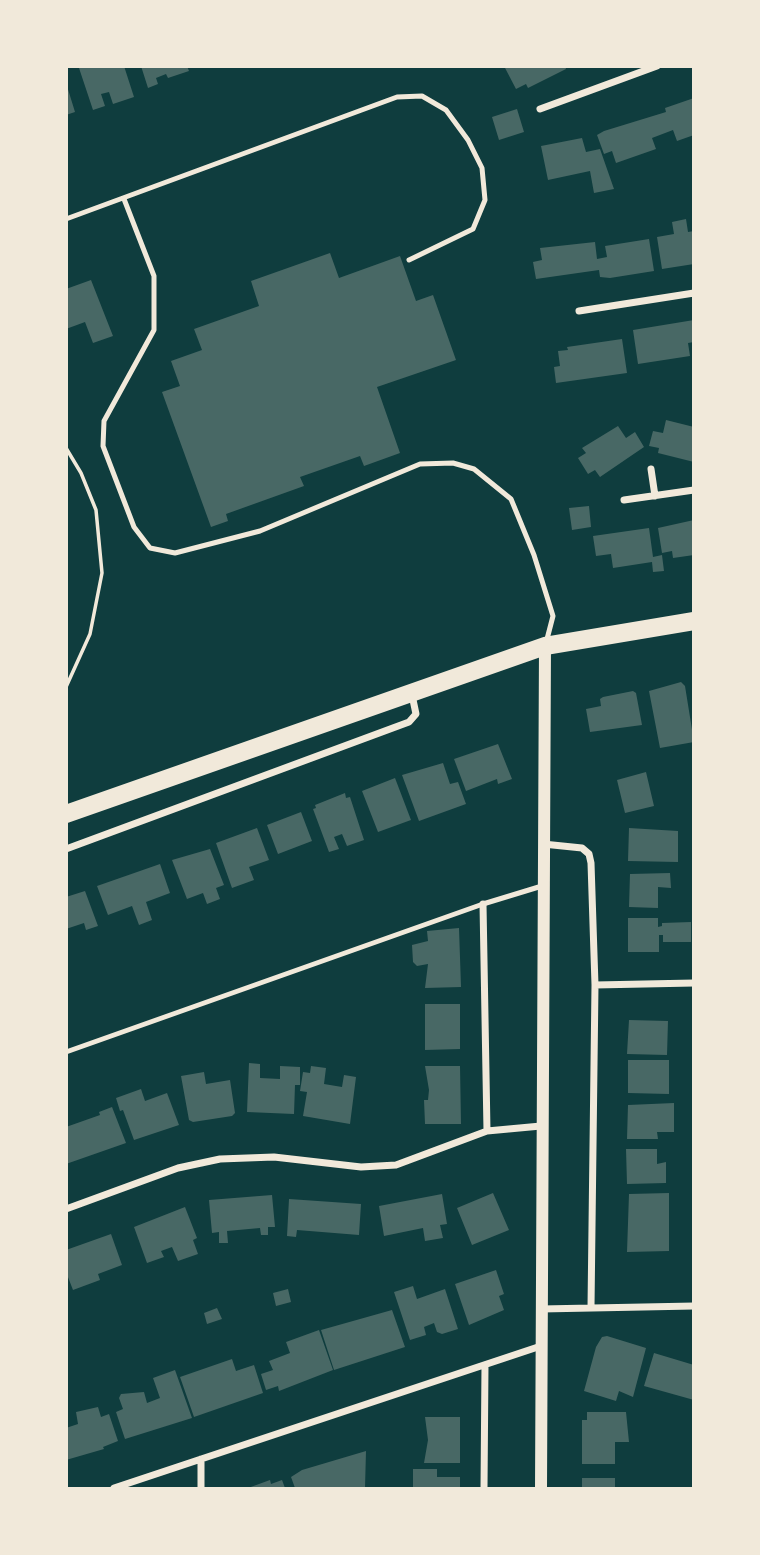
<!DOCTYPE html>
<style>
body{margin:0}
#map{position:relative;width:760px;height:1555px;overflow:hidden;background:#0f3d3e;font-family:Roboto,sans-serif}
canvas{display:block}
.frame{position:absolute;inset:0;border:68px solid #f1e9da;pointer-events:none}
</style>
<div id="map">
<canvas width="760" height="1555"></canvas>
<div class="frame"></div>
</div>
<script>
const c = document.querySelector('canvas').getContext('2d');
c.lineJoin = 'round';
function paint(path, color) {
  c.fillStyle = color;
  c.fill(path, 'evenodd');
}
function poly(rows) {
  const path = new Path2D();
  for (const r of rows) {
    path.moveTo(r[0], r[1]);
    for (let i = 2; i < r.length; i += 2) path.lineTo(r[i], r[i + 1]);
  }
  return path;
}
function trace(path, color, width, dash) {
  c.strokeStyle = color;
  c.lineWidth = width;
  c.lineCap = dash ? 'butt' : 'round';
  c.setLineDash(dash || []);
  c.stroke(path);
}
paint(poly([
 [85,66,124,66,134,97,113,104,109,92,101,94,105,106,93,110,79,68],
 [141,66,187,66,189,71,168,78,166,74,156,78,158,84,148,88],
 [504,66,565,66,566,69,528,88,526,84,516,89],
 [67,86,75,112,66,115,66,87],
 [694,98,694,135,677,141,673,130,652,138,656,149,616,163,612,151,604,154,597,135,604,131,666,112,665,108],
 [517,109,524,132,499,140,492,117],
 [582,138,586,152,600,149,614,189,594,193,590,171,548,180,541,146],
 [686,219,688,232,694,231,694,264,662,269,657,237,674,234,672,222],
 [649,239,654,271,610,278,600,277,599,270,536,279,533,262,542,260,540,248,595,242,597,259,607,257,605,246],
 [330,253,339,278,400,256,416,301,433,295,456,360,377,387,400,453,364,466,360,456,300,477,304,486,226,514,228,521,211,527,162,392,180,386,171,361,202,350,194,329,259,306,251,281],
 [91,280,113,336,93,343,85,322,66,329,66,289],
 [694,320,694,342,688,343,690,356,638,364,633,330],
 [622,339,627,373,556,383,554,367,560,366,558,351,568,350,567,347],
 [666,420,694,427,694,462,658,453,659,448,649,446,653,431,663,433],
 [618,426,626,438,635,432,644,447,600,477,595,470,588,474,578,458,586,453,582,448],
 [589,506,591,527,572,530,569,508],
 [694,520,694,555,673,558,672,551,662,553,658,528],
 [649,528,653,557,662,555,664,571,653,572,652,562,613,568,611,554,596,556,593,536],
 [681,682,685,686,694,742,660,748,649,691],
 [633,691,636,693,642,725,590,732,586,709,601,706,600,699,603,697],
 [498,744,512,779,498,784,497,779,466,791,454,759],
 [443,763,450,784,458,782,466,804,419,821,402,775],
 [646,772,654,806,625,813,617,780],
 [395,778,411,820,378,832,362,791],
 [345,793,346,798,350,797,364,840,347,846,342,834,334,837,339,849,329,852,313,809,316,808,315,805],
 [301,812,312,841,278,854,267,825],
 [257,828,269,860,249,867,254,880,232,888,216,843],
 [629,828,678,831,678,862,628,861],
 [210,849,224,885,216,888,220,899,207,904,203,893,187,899,172,860],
 [160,864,170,893,146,902,152,920,139,925,132,906,108,915,97,886],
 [670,873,671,888,658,887,658,908,629,907,630,874],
 [85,891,98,926,86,930,84,923,66,929,66,897],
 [628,918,658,918,658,927,662,926,662,923,691,922,691,942,663,942,663,935,659,935,659,952,628,952],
 [459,928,461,987,425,988,428,964,417,966,413,962,412,945,428,941,427,931],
 [425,1004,460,1004,460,1049,425,1050],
 [629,1020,668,1021,667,1055,627,1054],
 [628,1060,669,1060,669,1094,628,1093],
 [249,1063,260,1064,260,1078,280,1079,280,1066,300,1067,300,1085,295,1085,294,1114,247,1112],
 [311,1066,326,1068,324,1084,342,1087,344,1075,356,1077,350,1124,303,1116,307,1092,300,1091,303,1072,310,1073],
 [425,1066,460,1066,461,1124,425,1124,424,1100,428,1100,429,1090],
 [204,1072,206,1084,230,1080,235,1113,232,1116,193,1122,189,1120,181,1076],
 [141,1089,145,1101,167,1093,179,1125,134,1140,123,1110,120,1111,116,1098],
 [674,1103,674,1132,657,1132,658,1139,627,1139,628,1105],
 [112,1107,126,1143,66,1164,66,1127,100,1115,99,1112],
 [626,1149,657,1149,657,1164,666,1162,666,1183,627,1184],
 [493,1193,509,1230,472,1245,457,1208],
 [669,1193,669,1251,627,1252,629,1194],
 [442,1194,447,1224,440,1225,443,1238,425,1241,423,1228,384,1236,379,1206],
 [272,1195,275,1227,268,1227,268,1235,261,1235,260,1228,227,1231,228,1243,219,1243,219,1232,212,1233,209,1200],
 [289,1199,361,1204,359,1235,297,1230,296,1237,287,1236],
 [185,1207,197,1238,193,1240,198,1254,178,1261,172,1247,161,1251,164,1257,147,1263,134,1227],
 [111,1234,122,1265,98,1274,100,1280,73,1290,66,1272,66,1250],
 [496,1270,504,1294,499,1296,504,1310,469,1325,455,1284],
 [413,1286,417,1299,445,1289,458,1329,442,1334,437,1332,434,1323,424,1327,426,1335,410,1340,394,1292],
 [288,1289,291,1302,276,1306,273,1293],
 [217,1308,222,1319,207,1324,204,1313],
 [392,1310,405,1347,334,1370,321,1330],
 [319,1330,333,1370,279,1391,278,1386,266,1390,261,1374,273,1370,269,1361,290,1353,286,1342],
 [607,1336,646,1348,633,1397,619,1391,616,1401,584,1391,596,1347,602,1337],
 [654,1353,694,1365,694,1400,644,1386],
 [232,1359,236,1371,254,1365,263,1393,194,1417,180,1377],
 [175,1370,192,1418,125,1439,116,1412,123,1409,119,1398,121,1394,144,1392,147,1403,160,1398,153,1378],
 [98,1407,101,1417,109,1414,118,1441,103,1447,104,1449,66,1460,66,1428,78,1424,76,1412],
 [587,1412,626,1412,629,1442,615,1442,615,1464,582,1464,582,1420,587,1420],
 [425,1417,460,1417,460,1463,424,1463,428,1440],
 [366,1451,365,1488,295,1488,291,1477,302,1470],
 [413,1469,437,1469,437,1477,460,1477,460,1488,413,1488],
 [582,1478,615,1478,615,1488,582,1488],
 [270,1480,271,1484,282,1480,285,1488,248,1488]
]), '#486865');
trace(poly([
 [66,448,81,473,96,510,102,573,90,634,66,687]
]), '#f1e9da', 3.5);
trace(poly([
 [124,199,154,276,154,330,104,421,103,446,134,527,150,548,175,553,260,531,420,464,453,463,474,469,511,499,534,555,553,616,546,643],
 [66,219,397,97,422,96,446,110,468,140,482,168,485,200,473,229,409,260],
 [66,1052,483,904,542,886]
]), '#f1e9da', 5);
trace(poly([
 [540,109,657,66],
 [579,311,694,293],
 [651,469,655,496],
 [624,500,694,490],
 [543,844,582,848,589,854,591,863,595,985,591,1307],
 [66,849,409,722,416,714,412,695],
 [483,904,487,1131],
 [595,985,694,983],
 [66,1209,178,1168,220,1159,274,1157,361,1167,396,1165,487,1131,541,1126],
 [541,1309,694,1306],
 [201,1459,201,1488],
 [114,1488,541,1346],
 [484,1488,485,1365]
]), '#f1e9da', 7);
trace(poly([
 [541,1488,545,646]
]), '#f1e9da', 12);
trace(poly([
 [66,814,545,646,694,621]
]), '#f1e9da', 18);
</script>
